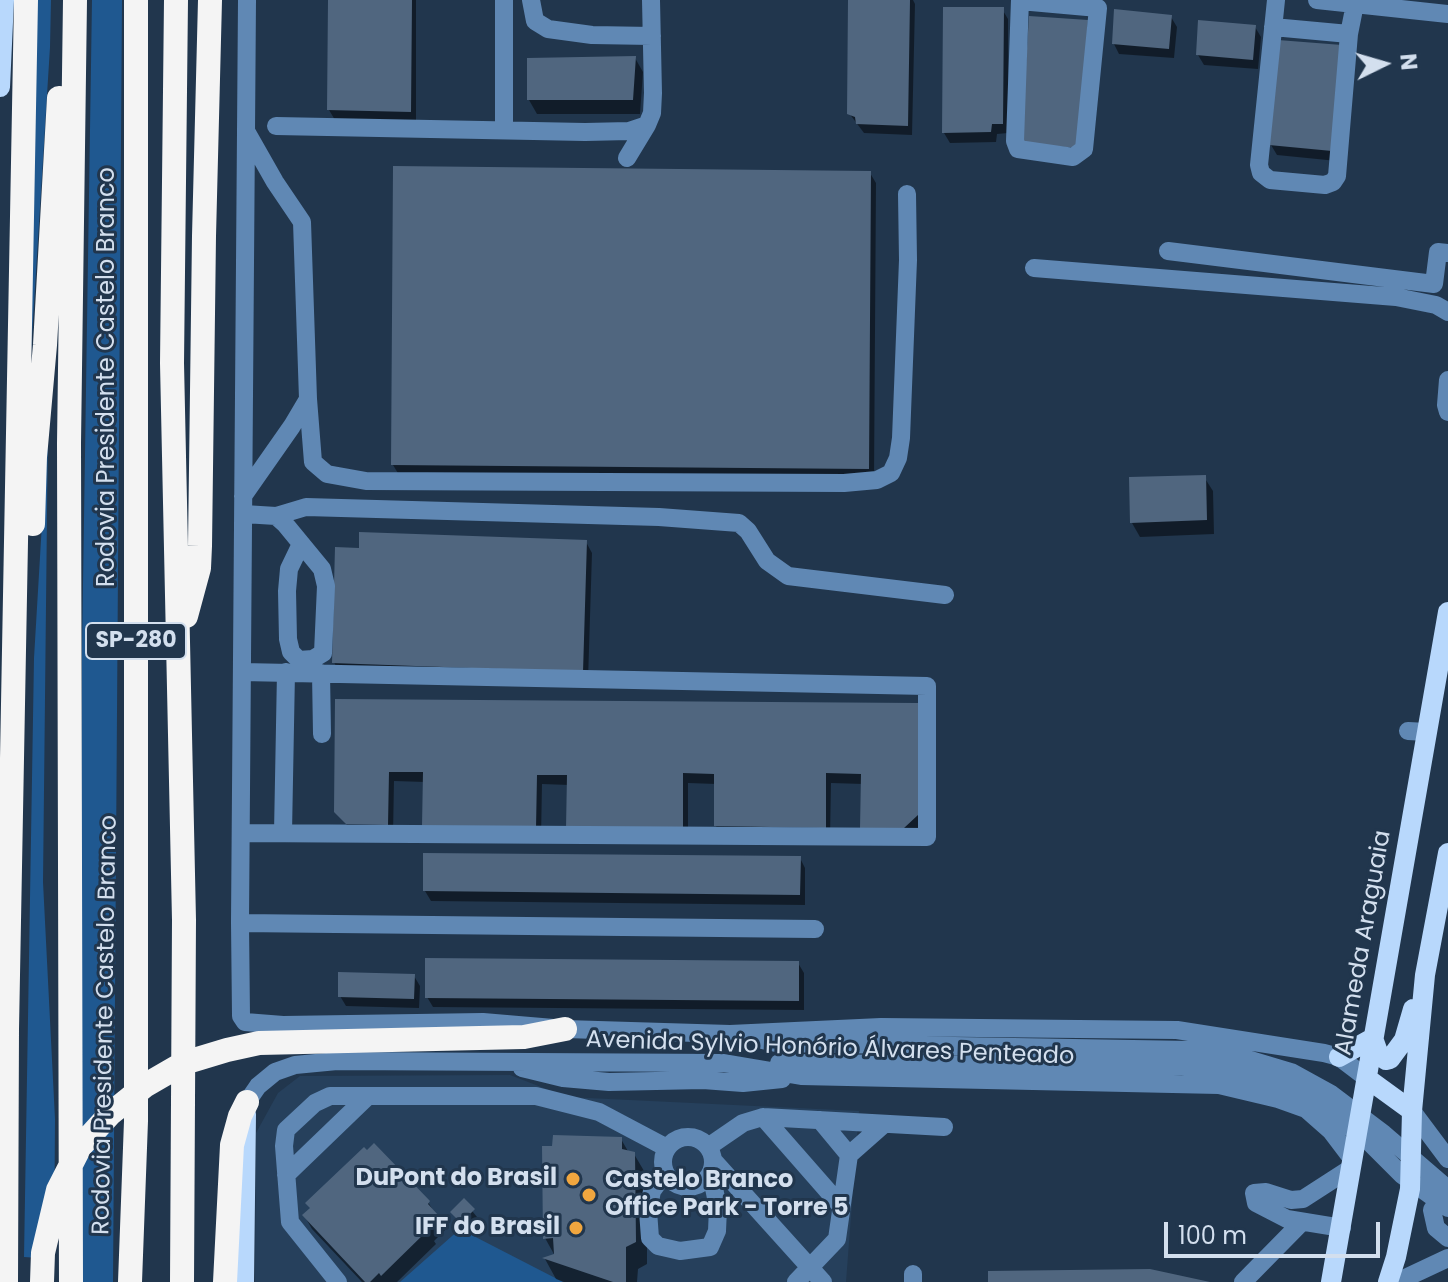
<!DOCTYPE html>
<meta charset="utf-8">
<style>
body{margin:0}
#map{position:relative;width:1448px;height:1282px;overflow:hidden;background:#21364d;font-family:Poppins,sans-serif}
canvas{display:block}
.north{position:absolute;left:1344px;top:24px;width:80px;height:80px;-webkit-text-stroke:6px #21364d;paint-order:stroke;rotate:85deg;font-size:22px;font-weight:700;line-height:32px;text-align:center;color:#d3dfee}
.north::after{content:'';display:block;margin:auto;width:28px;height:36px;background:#d3dfee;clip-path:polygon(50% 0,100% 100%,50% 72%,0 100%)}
.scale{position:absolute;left:1164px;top:1222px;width:216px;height:36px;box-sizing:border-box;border:4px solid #d3dfee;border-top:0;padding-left:10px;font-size:24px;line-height:28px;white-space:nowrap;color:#d3dfee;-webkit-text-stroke:6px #21364d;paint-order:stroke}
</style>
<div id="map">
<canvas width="1448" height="1282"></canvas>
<div class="north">N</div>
<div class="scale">100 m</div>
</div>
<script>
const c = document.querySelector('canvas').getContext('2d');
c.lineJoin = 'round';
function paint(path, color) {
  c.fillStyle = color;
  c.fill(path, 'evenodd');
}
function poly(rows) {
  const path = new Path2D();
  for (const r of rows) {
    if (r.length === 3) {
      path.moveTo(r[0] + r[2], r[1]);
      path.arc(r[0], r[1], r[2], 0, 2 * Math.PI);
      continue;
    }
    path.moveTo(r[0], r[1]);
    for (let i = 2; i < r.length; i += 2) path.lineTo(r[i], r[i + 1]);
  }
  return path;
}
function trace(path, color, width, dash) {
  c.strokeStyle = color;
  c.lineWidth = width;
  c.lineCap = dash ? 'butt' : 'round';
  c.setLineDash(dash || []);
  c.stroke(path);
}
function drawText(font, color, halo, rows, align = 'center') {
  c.font = font + ' Poppins,sans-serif';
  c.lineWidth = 6;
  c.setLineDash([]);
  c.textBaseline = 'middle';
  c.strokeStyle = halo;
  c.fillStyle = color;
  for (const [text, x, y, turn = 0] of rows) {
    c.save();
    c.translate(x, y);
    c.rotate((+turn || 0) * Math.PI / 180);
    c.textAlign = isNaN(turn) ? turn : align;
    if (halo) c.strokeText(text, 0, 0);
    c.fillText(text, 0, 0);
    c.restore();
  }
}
paint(poly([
 [510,1075,567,1097,859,1111,846,1282,255,1282,256,1133,278,1093,300,1076]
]), '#26405c');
paint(poly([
 [35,0,51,0,50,47,21,512],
 [92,0,122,0,113,1282,79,1282,82,648],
 [48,422,43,882,55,1119,54,1259,24,1257,34,658],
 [460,1229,563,1282,400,1282]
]), '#1f5890');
paint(poly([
 [330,0,416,0,416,121,335,120,329,110],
 [850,0,913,0,915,4,912,135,864,133,849,113],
 [1002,9,1008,19,1008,133,997,134,996,142,950,143,944,133],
 [1171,17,1177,27,1174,58,1119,54,1114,44],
 [1255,27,1261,37,1258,69,1204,65,1198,55],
 [1280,42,1337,161,1277,155,1271,145],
 [635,58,643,72,640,114,537,114,529,100],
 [870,173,876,183,874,479,399,475,393,465],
 [1204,477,1213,491,1214,534,1140,537,1132,523],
 [586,542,592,553,588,681,339,673,334,662],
 [337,701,917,705,923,826,910,838,863,784,831,783,830,838,722,836,716,826,716,784,688,783,688,839,569,785,542,784,541,838,425,782,394,781,393,835,354,834,336,811],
 [800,858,805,868,805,905,431,901,425,891],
 [798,963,804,973,804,1010,433,1007,427,997],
 [414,976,420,986,419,1008,346,1006,340,996],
 [621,1139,629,1153,634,1154,647,1176,647,1264,638,1269,637,1282,564,1282,556,1279,545,1259,555,1256,545,1238],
 [367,1153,428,1202,445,1230,434,1241,436,1244,397,1282,362,1282,312,1229,304,1215],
 [464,1201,477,1217,466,1229,452,1213]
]), '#0007');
paint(poly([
 [328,0,412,0,411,112,327,110],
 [848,0,910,0,908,126,856,124,855,117,847,114],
 [943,7,1004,7,1003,124,992,124,991,132,942,133],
 [1114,9,1172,15,1169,49,1112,44],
 [1029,16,1088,20,1080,148,1021,144],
 [1198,20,1256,25,1253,60,1196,55],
 [1278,40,1342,45,1332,151,1269,145],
 [636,56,633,100,527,100,527,58],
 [393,166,871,171,869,469,391,465],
 [1206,475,1207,520,1130,523,1129,477],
 [359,532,587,540,583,672,332,663,335,547,359,548],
 [335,699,918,703,918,815,904,828,860,828,861,774,826,773,826,828,714,826,714,774,683,773,683,829,566,828,567,775,537,775,536,828,422,826,423,772,389,772,388,825,346,824,334,812],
 [423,853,801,856,800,895,423,891],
 [425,958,799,961,799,1001,425,998],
 [338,972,415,974,414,999,338,997],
 [553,1135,622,1137,622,1149,635,1152,636,1242,626,1247,626,1282,613,1282,542,1258,554,1254,553,1238,543,1239,542,1146,552,1146],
 [374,1143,430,1201,428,1204,438,1215,426,1226,429,1229,381,1276,379,1273,370,1282,365,1282,302,1215,310,1208,305,1203,364,1147,367,1150],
 [464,1198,475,1209,461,1223,450,1212],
 [1150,1269,1210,1282,988,1282,988,1271]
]), '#50667f');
trace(poly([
 [247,0,240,923,241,1016,245,1022,283,1025,483,1022,565,1029,730,1034,881,1027,1177,1030,1324,1053,1339,1057,1368,1079],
 [531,0,535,21,548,29,592,35,652,36],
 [1020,0,1015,141,1018,149,1073,157,1084,149,1098,8,1020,1],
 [1276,0,1259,165,1261,173,1270,180,1325,185,1333,182,1337,176,1349,34,1355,4],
 [1317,0,1448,14],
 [1273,27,1349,34],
 [276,126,585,132,629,131,647,125,652,113,653,93,651,0],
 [504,129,504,0],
 [627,158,647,125],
 [1168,251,1434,284,1438,252,1448,253],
 [1034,268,1396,297,1436,305,1448,312],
 [1448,380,1446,405,1448,412],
 [308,399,313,462,327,474,366,481,844,483,877,480,891,473,898,458,901,438,908,260,907,194],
 [243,496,292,426,308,399,302,222,275,182,246,131],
 [244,514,276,516,306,507,659,517,739,523,748,531,767,561,788,576,945,595],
 [276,516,285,524,322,569,326,586,323,653,313,659,299,660,291,652,288,639,287,591,289,569,301,544],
 [242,672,927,686,927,837,243,833],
 [321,673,322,734],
 [1408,731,1427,732],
 [283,833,286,672],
 [240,923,815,929],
 [762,1040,776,1043,1192,1050,1231,1054,1291,1072,1331,1094,1384,1134,1448,1189],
 [779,1063,1182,1066,1221,1069,1257,1077,1310,1098,1336,1116,1370,1143,1402,1175,1448,1208],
 [522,1068,563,1078,609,1082,703,1080,743,1083,782,1079],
 [247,1102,258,1086,275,1072,295,1065,337,1061,724,1063,801,1076,1219,1085,1278,1099,1306,1109,1331,1131,1353,1160],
 [1412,1111,1448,1159],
 [763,1117,841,1206],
 [820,1120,849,1155],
 [688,1162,25],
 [708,1147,743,1123,763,1117,944,1127],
 [713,1160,823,1282],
 [665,1173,652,1191,648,1211,650,1238,658,1246,680,1251,710,1247,717,1231,718,1208,711,1173],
 [286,1175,368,1096],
 [1443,1192,1432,1210,1436,1228,1448,1238],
 [1342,1228,1287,1219,1256,1203,1254,1193,1266,1192,1291,1200,1303,1199,1351,1168],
 [913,1274,913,1282],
 [338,1282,290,1222,284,1146,286,1130,315,1103,330,1096,536,1096,599,1112,667,1148],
 [796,1282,837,1239,849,1155,883,1125],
 [1243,1282,1302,1222],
 [1397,1282,1448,1258]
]), '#6088b4', 18);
trace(poly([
 [0,87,4,0],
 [1339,1057,1373,1038,1379,1055,1386,1060,1390,1059,1404,1040,1413,1009],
 [1368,1079,1412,1111],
 [244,1282,246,1114],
 [1331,1282,1448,612],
 [1388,1282,1396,1257,1410,1189,1412,1111,1425,975,1448,853]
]), '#b8d8fc', 20);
trace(poly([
 [176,0,172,363,184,920,182,1282],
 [33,524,35,457,45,345,59,98],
 [186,616,199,568,200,546,204,236,210,0],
 [6,1282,7,1029,26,0],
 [42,1282,43,1253,58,1190,80,1147,110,1114,146,1085,184,1063,227,1050,259,1043,524,1037,565,1029],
 [71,1282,69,443,75,0],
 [130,1282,136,1121,136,0],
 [225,1282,232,1145,240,1116,247,1102]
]), '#f4f4f4', 24);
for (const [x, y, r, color] of [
 [573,1179,8,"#f0a63f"],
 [589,1195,8,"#f0a63f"],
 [576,1228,8,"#f0a63f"]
]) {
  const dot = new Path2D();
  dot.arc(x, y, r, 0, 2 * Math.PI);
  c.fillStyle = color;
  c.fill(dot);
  trace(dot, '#21364d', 3);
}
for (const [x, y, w] of [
 [136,641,100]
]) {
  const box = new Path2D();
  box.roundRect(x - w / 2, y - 18, w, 36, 6);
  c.fillStyle = '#21364d';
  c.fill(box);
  trace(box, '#d3dfee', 2);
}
drawText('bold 22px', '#d3dfee', null, [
 ["SP-280",136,641]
]);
drawText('24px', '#d3dfee', '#21364d', [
 ["Rodovia Presidente Castelo Branco",108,377,-90],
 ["Alameda Araguaia",1364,943,-80],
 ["Rodovia Presidente Castelo Branco",106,1025,-89],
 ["Avenida Sylvio Honório Álvares Penteado",830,1049,2]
]);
drawText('bold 24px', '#d3dfee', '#21364d', [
 ["DuPont do Brasil",557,1179],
 ["Castelo Branco",605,1181,"left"],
 ["Office Park - Torre 5",605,1209,"left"],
 ["IFF do Brasil",560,1228]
], 'right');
</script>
